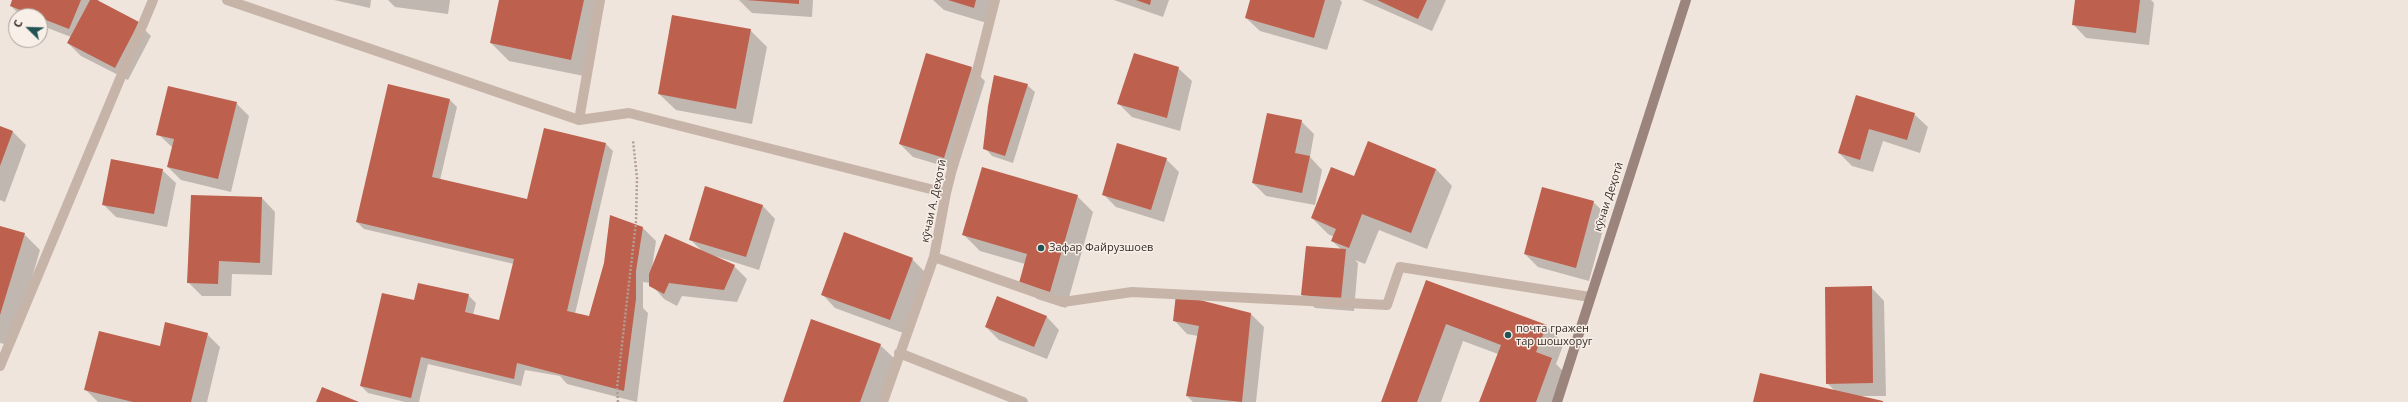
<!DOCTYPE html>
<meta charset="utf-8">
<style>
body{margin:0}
#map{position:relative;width:2408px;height:402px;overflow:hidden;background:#f0e5dc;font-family:"Open Sans",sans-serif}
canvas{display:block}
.north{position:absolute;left:8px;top:8px;width:40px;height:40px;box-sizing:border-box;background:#f8f0e8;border:1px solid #aaa19b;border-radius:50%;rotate:293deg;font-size:11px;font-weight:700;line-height:16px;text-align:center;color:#352b28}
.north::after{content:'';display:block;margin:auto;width:14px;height:18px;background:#215353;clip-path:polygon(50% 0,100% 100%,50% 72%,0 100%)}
</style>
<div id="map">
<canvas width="2408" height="402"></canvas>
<div class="north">С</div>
</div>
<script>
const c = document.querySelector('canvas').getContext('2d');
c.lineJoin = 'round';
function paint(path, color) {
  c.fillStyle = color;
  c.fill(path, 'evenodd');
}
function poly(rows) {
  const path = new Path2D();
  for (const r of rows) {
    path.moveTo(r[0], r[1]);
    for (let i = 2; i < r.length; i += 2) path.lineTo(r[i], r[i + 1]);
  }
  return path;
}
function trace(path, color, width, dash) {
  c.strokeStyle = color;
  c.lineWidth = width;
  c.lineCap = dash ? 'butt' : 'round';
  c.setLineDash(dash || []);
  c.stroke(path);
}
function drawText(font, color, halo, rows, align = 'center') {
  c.font = font + ' "Open Sans",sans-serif';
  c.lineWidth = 3;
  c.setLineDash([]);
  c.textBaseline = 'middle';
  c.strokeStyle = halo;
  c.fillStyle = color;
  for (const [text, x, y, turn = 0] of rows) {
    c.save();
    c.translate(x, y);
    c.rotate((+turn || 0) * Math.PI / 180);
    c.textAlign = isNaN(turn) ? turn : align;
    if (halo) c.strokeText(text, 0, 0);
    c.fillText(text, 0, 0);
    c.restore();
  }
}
paint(poly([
 [13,0,99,0,98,2,138,23,151,36,128,80,81,56,68,43,71,37,40,25,40,16,21,16,11,6],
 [334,0,371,0,370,8],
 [388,0,450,0,448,14,395,7],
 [500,0,605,0,589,77,509,61,491,43],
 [739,0,813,0,812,17,752,13],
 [933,0,997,0,990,24,944,10],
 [1114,0,1169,0,1163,17],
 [1251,0,1340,0,1342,2,1327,50,1260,31,1246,18],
 [1362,0,1446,0,1432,31],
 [2076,0,2151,0,2154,3,2149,45,2086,38,2073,24],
 [750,30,767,47,752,124,676,110,659,94],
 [971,68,985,81,957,170,913,157,900,144],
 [1178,68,1192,81,1180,131,1132,117,1119,104],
 [1027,85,1035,92,1013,163,992,156,985,148],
 [1856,96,1914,114,1928,127,1920,153,1883,141,1873,172,1852,166,1839,153],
 [450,100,457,107,440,180,528,200,606,144,613,151,575,314,590,317,605,263,643,228,656,241,652,268,702,251,690,239,762,205,775,219,759,270,715,256,734,266,747,279,737,302,682,296,677,306,664,299,650,283,643,282,643,308,648,313,637,402,567,384,560,376,525,370,521,386,428,364,419,402,405,402,368,393,361,386,415,302,468,295,476,303,473,315,500,321,514,264,364,229,357,222],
 [236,103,249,116,231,192,181,180,168,167,173,148,158,134],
 [1301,121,1314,134,1310,157,1322,170,1315,205,1266,196,1253,183],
 [0,127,13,132,26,145,5,202,0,200],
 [1166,159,1179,172,1164,222,1116,207,1103,194],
 [1436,169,1452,186,1427,249,1379,230,1365,264,1355,260,1358,263,1354,311,1315,308,1302,295,1341,249,1332,241,1334,237,1328,234,1312,218,1354,177],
 [162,170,176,183,167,227,116,217,103,204],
 [192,196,262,198,275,212,272,275,232,274,231,296,202,296,188,282],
 [1077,196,1093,212,1066,308,1037,299,1020,283,1025,264,980,251,964,235],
 [1593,202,1607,215,1589,281,1538,267,1525,254],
 [0,227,24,234,40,250,12,346,0,343],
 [912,259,925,272,903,333,835,308,822,294],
 [1427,282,1546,326,1564,343,1556,364,1569,377,1560,402,1481,402,1498,354,1463,341,1441,402,1382,402],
 [1871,287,1884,301,1886,396,1860,396,1881,402,1754,402,1835,391,1827,383],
 [1251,314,1264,327,1256,402,1193,402,1187,396,1198,336,1187,334,1174,320],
 [1046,316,1059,330,1047,359,999,340,986,327],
 [207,334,220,347,207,402,98,402,85,389,161,348],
 [880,345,897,361,882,402,784,402]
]), '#0003');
paint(poly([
 [12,0,81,0,69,29,10,6],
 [90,0,97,0,139,22,115,68,67,43],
 [499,0,584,0,571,60,490,43],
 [746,0,799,0,799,4],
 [948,0,976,0,974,8],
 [1136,0,1151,0,1150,5],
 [1250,0,1325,0,1314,38,1245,18],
 [1377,0,1427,0,1418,19],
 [2075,0,2140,0,2136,33,2072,25],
 [672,15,751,29,736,109,658,94],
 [926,53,972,67,944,158,899,144],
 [1134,53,1179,67,1167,118,1117,104],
 [994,75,1028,84,1005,156,983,149,988,106],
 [388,84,450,99,432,177,527,199,544,128,606,143,567,311,589,316,604,263,610,215,643,227,636,271,636,299,624,391,517,363,514,379,421,357,411,398,360,386,382,293,414,300,418,283,469,294,465,312,499,320,514,259,356,222],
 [168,86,237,102,218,179,167,167,174,139,156,135],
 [1856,95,1915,113,1907,140,1869,129,1860,160,1838,153],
 [1267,113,1302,120,1295,153,1310,156,1302,193,1252,183],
 [0,126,13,131,0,166],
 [1368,141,1436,169,1411,233,1362,214,1349,248,1331,241,1336,229,1311,218,1331,167,1354,176],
 [1117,143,1167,158,1151,210,1102,195],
 [111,159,163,169,154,214,102,205],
 [982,167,1078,195,1050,292,1019,283,1027,254,962,235],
 [705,186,763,205,746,257,689,240],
 [1542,187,1594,201,1576,268,1524,254],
 [191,195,262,197,260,263,219,261,218,284,187,283],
 [0,226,25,233,0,315],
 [844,232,913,258,890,320,821,295],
 [665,234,735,265,724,290,669,283,664,294,649,286,649,274],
 [1306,246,1346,249,1341,299,1301,295],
 [1426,280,1547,325,1536,352,1552,358,1536,402,1479,402,1501,345,1446,324,1417,402,1381,402],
 [1872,286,1873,383,1826,384,1825,287],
 [1176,294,1251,313,1242,402,1186,396,1199,326,1173,321],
 [997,296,1047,316,1034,347,985,327],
 [811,319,881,344,860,402,783,402],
 [165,322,208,333,191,402,133,402,84,390,99,331,160,346],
 [1760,373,1883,401,1883,402,1753,402],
 [322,387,359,402,316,402]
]), '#bd604d');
trace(poly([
 [618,402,617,388,636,222,637,178,633,140]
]), '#b39e93', 2.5, [2, 2]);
trace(poly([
 [227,0,579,120,629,113,946,193],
 [579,120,600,0],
 [934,257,1063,302,1132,292,1387,305,1400,267,1590,297],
 [899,353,1023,402],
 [0,366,153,0],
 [883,402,934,257,946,193,995,0]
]), '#c7b4a9', 10);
trace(poly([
 [1557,402,1686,0]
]), '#9b847b', 10);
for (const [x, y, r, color] of [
 [1041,248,4,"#215353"],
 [1508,335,4,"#215353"]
]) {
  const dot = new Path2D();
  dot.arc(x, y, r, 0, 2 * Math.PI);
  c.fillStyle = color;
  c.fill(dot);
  trace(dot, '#f8f0e8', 1.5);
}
drawText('11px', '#352b28', '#f8f0e8', [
 ["кӯчаи Деҳотӣ",1609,197,-72],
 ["кӯчаи А. Деҳотӣ",934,201,-78]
]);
drawText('11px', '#352b28', '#f8f0e8', [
 ["Зафар Файрузшоев",1049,248],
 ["почта гражен",1516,329],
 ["тар шошхоруг",1516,342]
], 'left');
</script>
